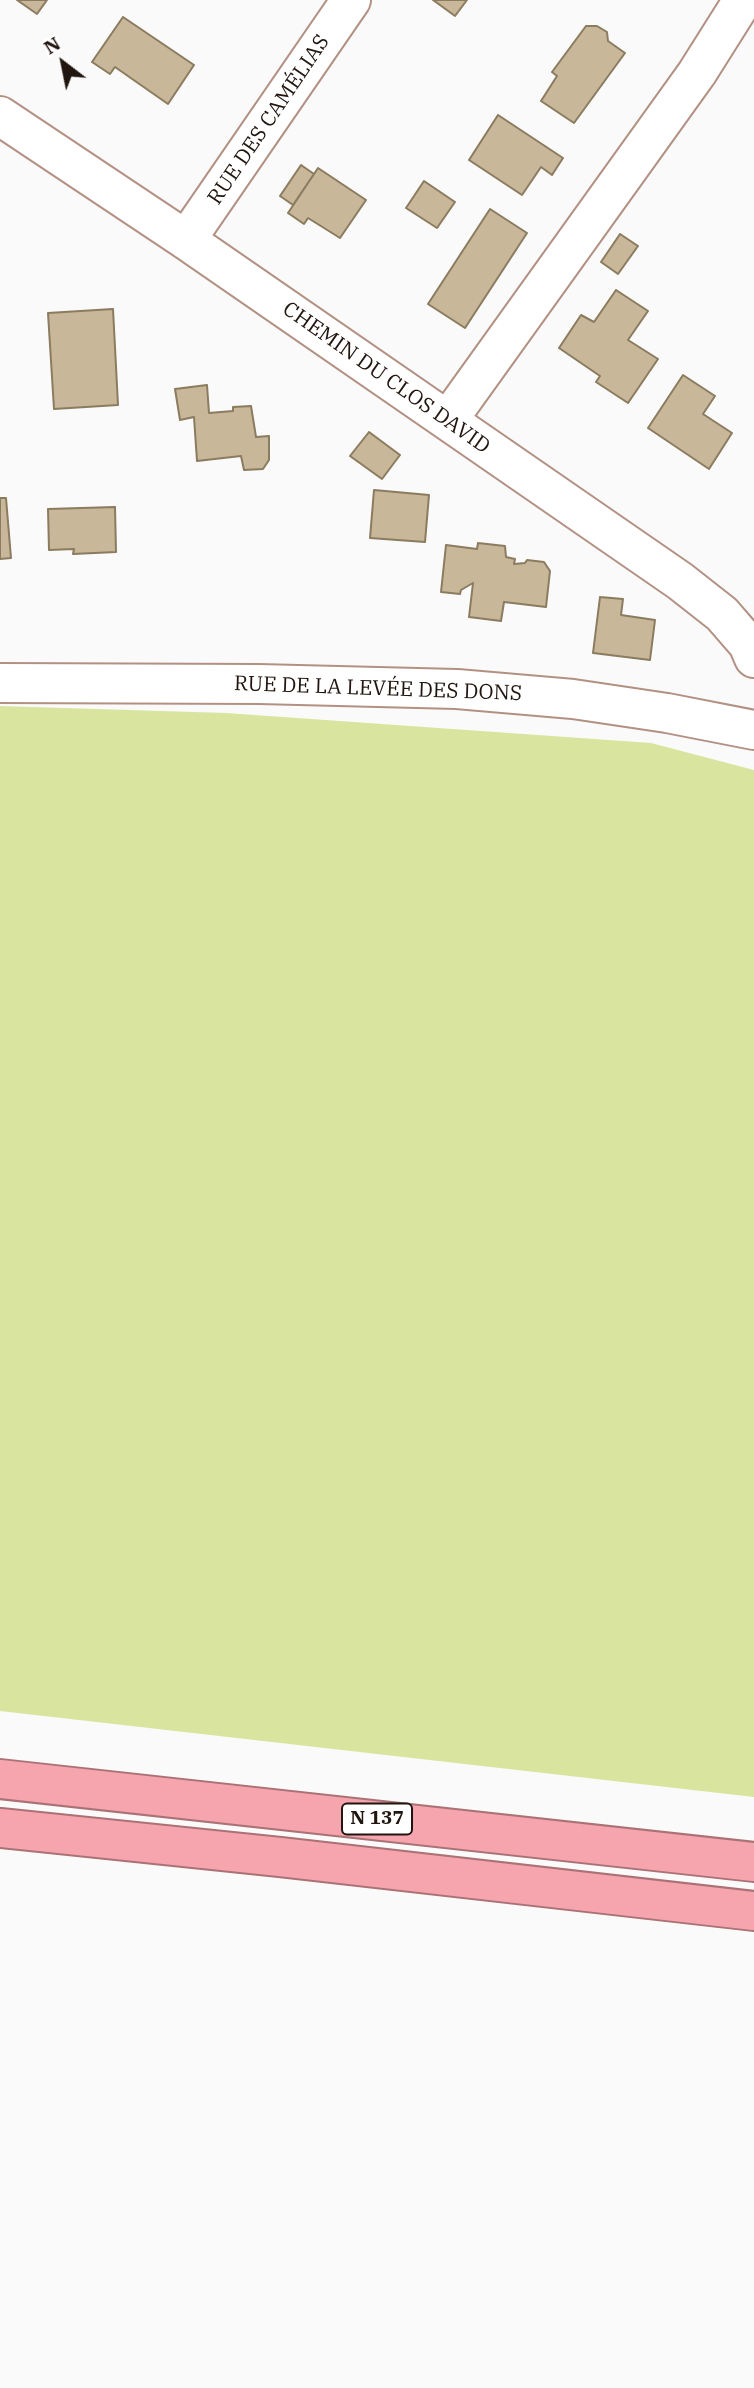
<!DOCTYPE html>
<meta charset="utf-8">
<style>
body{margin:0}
#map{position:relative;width:754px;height:2388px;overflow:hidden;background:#fafafa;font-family:"IBM Plex Serif",serif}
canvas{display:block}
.north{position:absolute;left:28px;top:28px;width:70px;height:70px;-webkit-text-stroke:5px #fff;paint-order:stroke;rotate:328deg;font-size:19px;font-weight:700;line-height:28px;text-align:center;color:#21150f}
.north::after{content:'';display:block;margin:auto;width:24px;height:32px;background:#21150f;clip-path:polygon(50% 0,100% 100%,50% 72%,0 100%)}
</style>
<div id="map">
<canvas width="754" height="2388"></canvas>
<div class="north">N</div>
</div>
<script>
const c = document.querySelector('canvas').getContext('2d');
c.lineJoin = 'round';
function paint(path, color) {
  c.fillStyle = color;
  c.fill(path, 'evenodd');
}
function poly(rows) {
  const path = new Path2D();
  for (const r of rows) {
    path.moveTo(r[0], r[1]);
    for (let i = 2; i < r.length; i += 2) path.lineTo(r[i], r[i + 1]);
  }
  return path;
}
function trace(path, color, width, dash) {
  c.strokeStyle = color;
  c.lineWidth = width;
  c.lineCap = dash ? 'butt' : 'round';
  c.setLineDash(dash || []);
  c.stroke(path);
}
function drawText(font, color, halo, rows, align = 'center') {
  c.font = font + ' "IBM Plex Serif",serif';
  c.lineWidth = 5;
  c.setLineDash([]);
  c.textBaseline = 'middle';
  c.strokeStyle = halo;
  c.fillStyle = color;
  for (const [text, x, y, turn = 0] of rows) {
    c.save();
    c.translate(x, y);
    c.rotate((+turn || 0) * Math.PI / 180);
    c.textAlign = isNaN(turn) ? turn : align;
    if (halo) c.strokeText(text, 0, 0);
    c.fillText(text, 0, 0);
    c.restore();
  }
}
paint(poly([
 [0,706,226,713,651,743,754,770,754,1797,0,1711]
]), '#d9e59e');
const building = poly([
 [17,0,47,0,37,14,17,0],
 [433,0,467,0,455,16,433,0],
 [123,17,194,65,168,104,115,67,110,74,92,62,123,17],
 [586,26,597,26,607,32,608,41,625,53,574,123,541,101,557,76,552,72,586,26],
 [498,115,563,158,552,175,541,167,522,195,469,160,498,115],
 [301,165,314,174,293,205,280,196,301,165],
 [318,168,366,200,340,238,308,218,304,224,288,213,318,168],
 [424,181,455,202,437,228,406,208,424,181],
 [490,209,527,233,465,328,428,304,490,209],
 [620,234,638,246,618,274,601,262,620,234],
 [616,290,648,311,628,340,658,359,628,403,596,382,600,376,559,348,581,315,594,322,616,290],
 [113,309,118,405,54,409,48,313,113,309],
 [683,375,715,396,703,414,732,433,709,469,648,428,683,375],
 [207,385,209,413,233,411,233,407,251,406,256,437,269,436,269,460,263,469,244,470,241,456,197,461,194,417,180,420,175,389,207,385],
 [369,432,400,455,382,479,350,456,369,432],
 [374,490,429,495,425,542,370,538,374,490],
 [0,498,6,498,11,558,0,559,0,498],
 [115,507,116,552,73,554,74,549,49,550,48,509,115,507],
 [478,543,505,546,506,557,515,559,514,564,525,563,527,560,544,562,550,571,546,607,504,602,501,621,469,617,473,583,461,590,460,594,441,592,446,545,477,549,478,543],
 [600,597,623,599,621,615,655,620,650,660,593,653,600,597]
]);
paint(building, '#c8b799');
trace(building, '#8b7b5f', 2);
const minor = poly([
 [0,116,186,240,680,581,722,614,748,644,754,658],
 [186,240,351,0],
 [448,420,697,73,743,0],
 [0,683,259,684,457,689,573,699,667,713,754,730]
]);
const highway = poly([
 [0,1779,754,1862],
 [0,1828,280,1857,754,1911]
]);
trace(minor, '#b29183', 42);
trace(highway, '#ab7276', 42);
trace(minor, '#fff', 38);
trace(highway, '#f6a4ae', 38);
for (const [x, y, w] of [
 [377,1819,70]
]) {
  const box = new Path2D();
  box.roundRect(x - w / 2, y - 15.5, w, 31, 5);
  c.fillStyle = '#fff';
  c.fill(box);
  trace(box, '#21150f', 2);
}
drawText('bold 19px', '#21150f', null, [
 ["N 137",377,1819]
]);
drawText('21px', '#21150f', '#fff', [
 ["RUE DES CAMÉLIAS",269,120,-56],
 ["CHEMIN DU CLOS DAVID",386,378,35],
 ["RUE DE LA LEVÉE DES DONS",378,689,2]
]);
</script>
